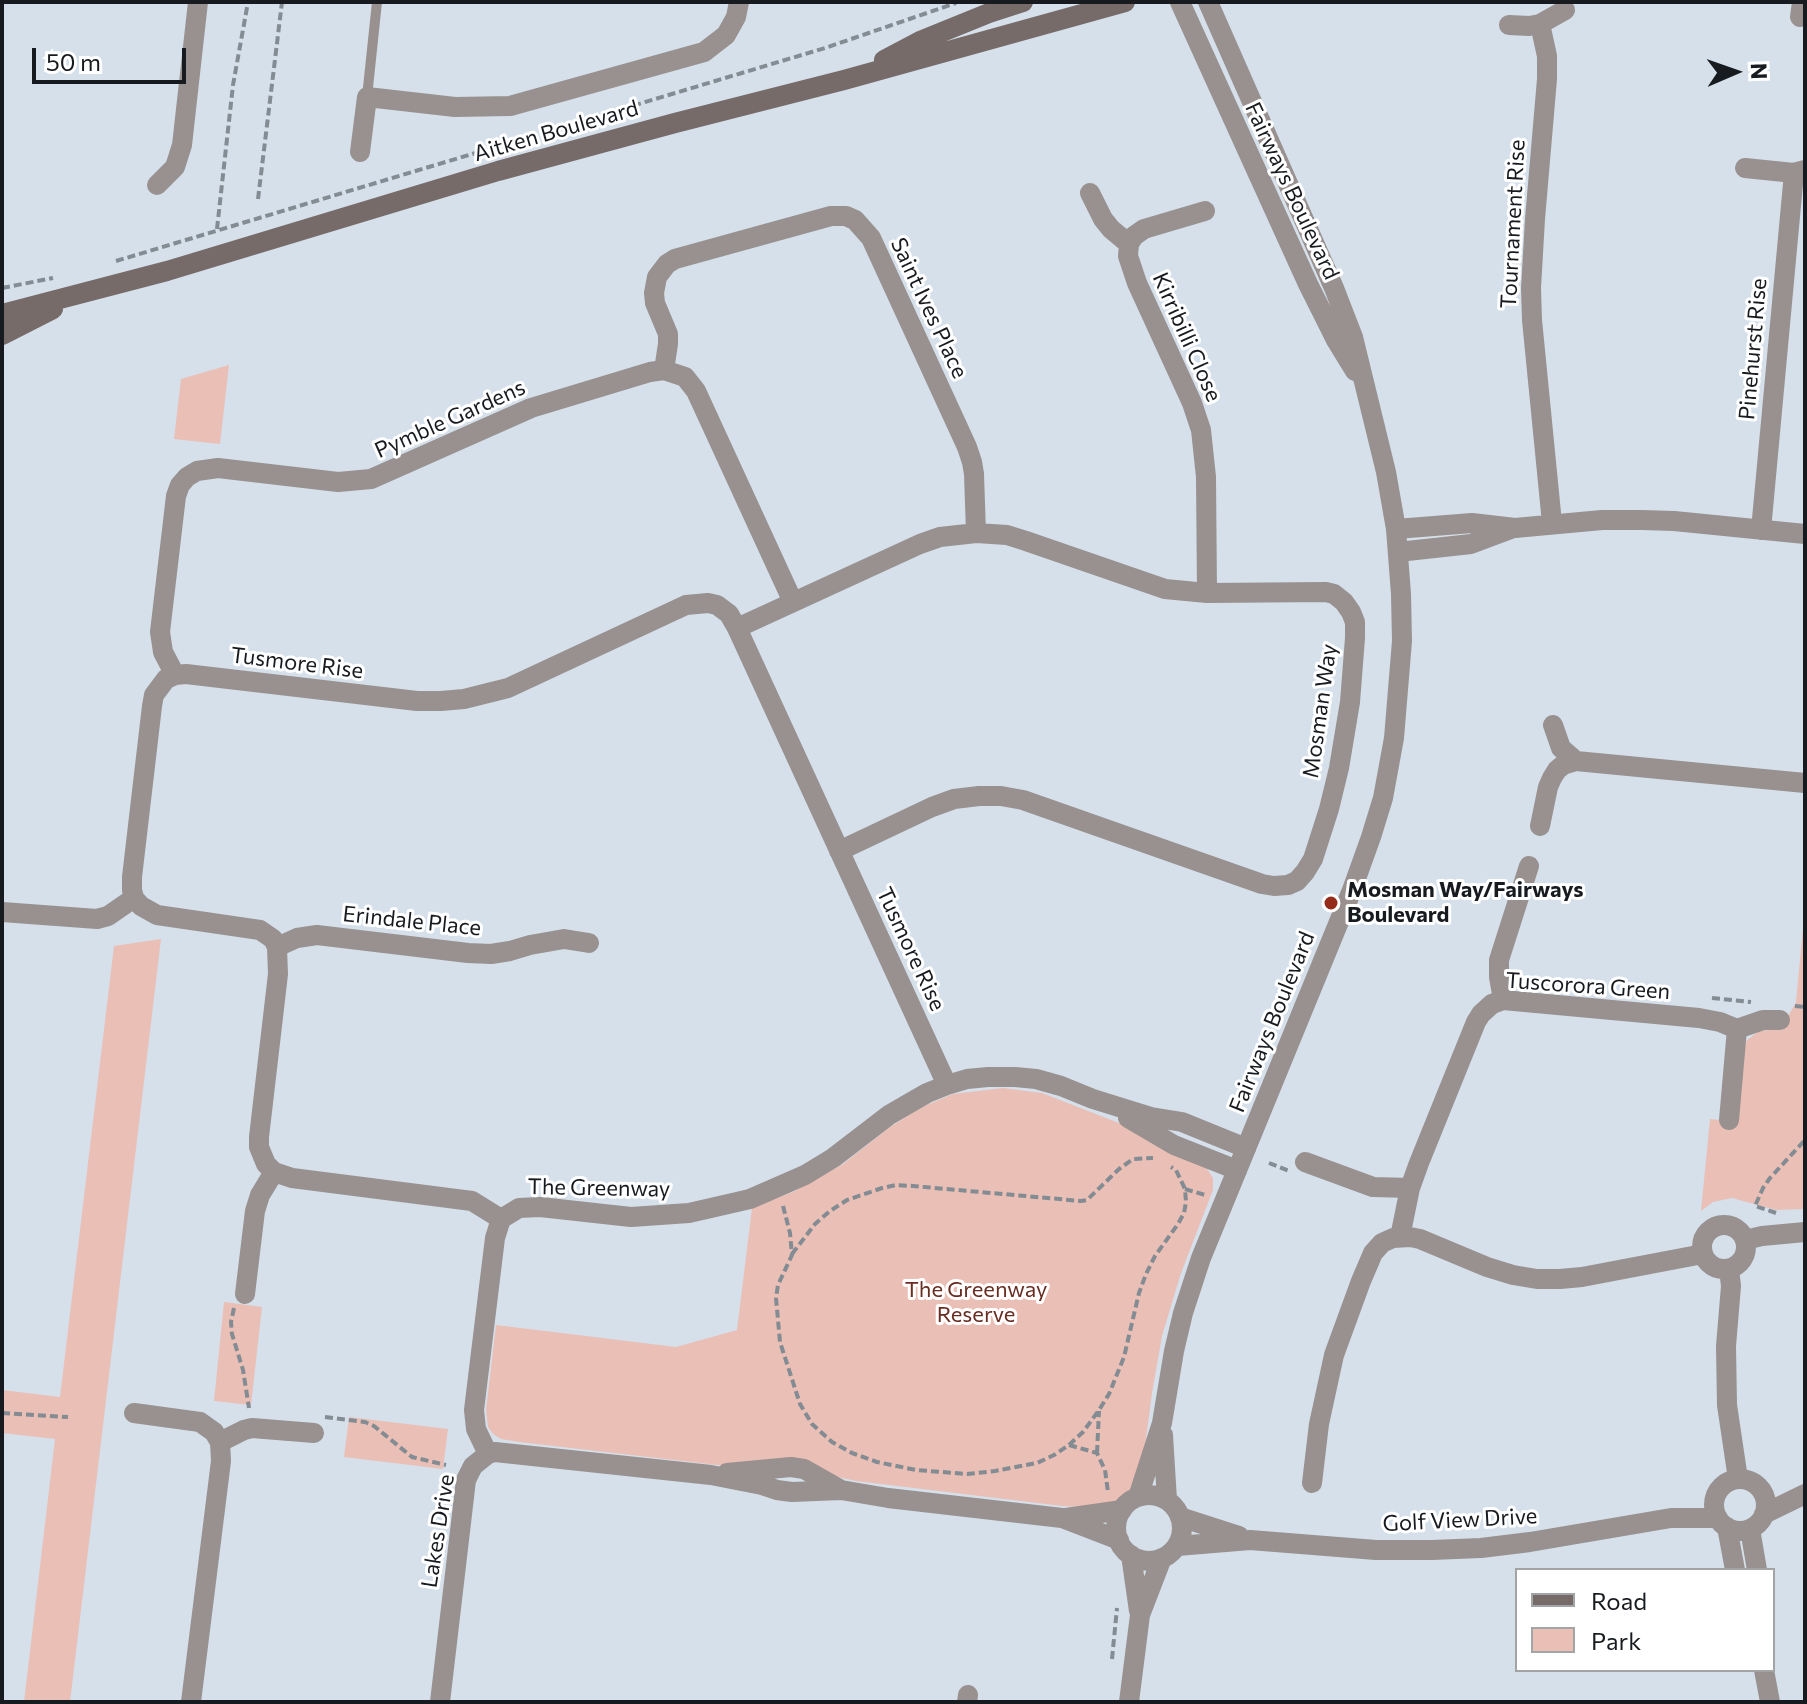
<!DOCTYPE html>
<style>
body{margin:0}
#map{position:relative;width:1807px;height:1704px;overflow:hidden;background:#d5e0eb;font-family:Commissioner,sans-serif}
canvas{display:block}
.frame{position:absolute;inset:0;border:4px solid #171b1f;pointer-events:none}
.legend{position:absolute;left:1515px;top:1568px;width:260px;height:104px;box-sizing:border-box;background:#fff;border:2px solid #a2a4a5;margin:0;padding:10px 14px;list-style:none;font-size:24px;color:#171b1f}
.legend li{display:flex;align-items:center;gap:16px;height:40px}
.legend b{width:40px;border:2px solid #a2a4a5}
.north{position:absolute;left:1695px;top:32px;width:80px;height:80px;-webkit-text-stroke:6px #fff;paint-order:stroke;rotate:88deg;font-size:22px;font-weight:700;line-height:32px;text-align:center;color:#171b1f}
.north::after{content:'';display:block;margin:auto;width:28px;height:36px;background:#171b1f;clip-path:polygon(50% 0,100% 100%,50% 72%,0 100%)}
.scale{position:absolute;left:32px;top:48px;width:154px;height:36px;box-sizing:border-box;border:4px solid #171b1f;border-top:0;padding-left:10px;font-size:24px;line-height:28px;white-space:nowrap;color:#171b1f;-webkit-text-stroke:6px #fff;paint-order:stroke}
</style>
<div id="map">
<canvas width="1807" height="1704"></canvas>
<div class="frame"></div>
<ul class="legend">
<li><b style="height:10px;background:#766b69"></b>Road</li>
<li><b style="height:22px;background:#eabfb6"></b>Park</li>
</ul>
<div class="north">N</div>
<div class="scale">50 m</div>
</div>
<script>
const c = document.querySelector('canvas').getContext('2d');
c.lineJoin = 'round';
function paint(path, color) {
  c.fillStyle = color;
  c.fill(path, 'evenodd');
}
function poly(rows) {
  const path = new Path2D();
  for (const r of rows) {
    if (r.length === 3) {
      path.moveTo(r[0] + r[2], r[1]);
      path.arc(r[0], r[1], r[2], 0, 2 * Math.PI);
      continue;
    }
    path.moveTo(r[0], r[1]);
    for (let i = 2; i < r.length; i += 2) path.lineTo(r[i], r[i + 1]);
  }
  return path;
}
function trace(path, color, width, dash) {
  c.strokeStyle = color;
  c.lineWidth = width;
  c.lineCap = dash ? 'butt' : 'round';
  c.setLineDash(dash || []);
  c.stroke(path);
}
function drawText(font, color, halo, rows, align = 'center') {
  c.font = font + ' Commissioner,sans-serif';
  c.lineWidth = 6;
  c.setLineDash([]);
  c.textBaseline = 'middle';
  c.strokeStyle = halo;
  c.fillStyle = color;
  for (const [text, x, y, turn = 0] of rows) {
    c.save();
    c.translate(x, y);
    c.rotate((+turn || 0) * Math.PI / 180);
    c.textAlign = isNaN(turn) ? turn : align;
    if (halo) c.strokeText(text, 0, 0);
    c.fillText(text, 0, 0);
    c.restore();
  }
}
paint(poly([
 [229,365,220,444,174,439,181,379],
 [1805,907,1805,1209,1776,1210,1732,1198,1713,1202,1701,1211,1710,1119,1737,1122,1745,1046,1747,1040,1759,1031,1781,1029,1796,1002],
 [161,939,70,1702,24,1702,55,1439,2,1433,2,1390,60,1397,114,946],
 [1003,1088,1042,1093,1137,1130,1206,1167,1213,1178,1213,1190,1181,1273,1162,1336,1152,1393,1144,1454,1129,1494,1124,1499,1112,1505,1093,1508,1062,1506,856,1481,829,1475,717,1465,519,1442,501,1439,493,1434,488,1427,486,1410,496,1325,676,1347,737,1330,752,1208,795,1191,843,1164,890,1127,922,1107,953,1094],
 [224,1302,262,1307,251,1405,214,1401],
 [349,1417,448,1429,443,1469,344,1457]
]), '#eabfb6');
trace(poly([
 [258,199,282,2],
 [217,229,233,85,248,2],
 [116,261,825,48,956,3],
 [2,288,53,278],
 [1712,998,1751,1002],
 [1795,1006,1805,1007],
 [1269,1163,1289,1171],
 [1185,1189,1205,1195],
 [783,1206,790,1233,792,1255,778,1285,776,1298,780,1342,800,1404,812,1424,832,1442,852,1453,877,1462,916,1470,967,1474,995,1471,1037,1463,1054,1455,1069,1445,1097,1453,1105,1470,1108,1492],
 [1776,1213,1755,1206,1763,1188,1770,1178,1805,1140],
 [792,1254,815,1224,830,1211,847,1200,882,1188,896,1185,913,1186,1081,1201,1087,1200,1119,1169,1133,1159,1153,1158],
 [234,1308,231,1322,232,1334,243,1370,249,1408],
 [2,1413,68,1417],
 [325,1417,365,1422,374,1426,412,1457,446,1465],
 [1069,1445,1083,1432,1099,1410,1109,1394,1124,1357,1139,1293,1146,1274,1155,1256,1178,1224,1184,1213,1186,1202,1185,1189,1176,1170,1171,1167],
 [1097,1453,1099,1411],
 [1112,1659,1117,1608]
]), '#838b93', 4, [8, 4]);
trace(poly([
 [367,97,377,2]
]), '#98918f', 10);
trace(poly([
 [1800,17,1802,2],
 [1540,24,1547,56,1547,79,1535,219,1531,288,1532,320,1552,523],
 [1509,25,1529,26,1540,24,1565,10],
 [360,152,367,97,455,107,510,106,704,52,726,35,736,17,739,2],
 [1745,168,1794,173,1805,170],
 [157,185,175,167,182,145,198,2],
 [1090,193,1103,219,1111,229,1129,244],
 [1205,211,1144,229,1134,236,1129,244,1128,256,1137,283,1192,403,1201,430,1206,477,1207,593],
 [664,370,668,344,668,334,655,303,654,293,657,277,667,264,675,259,831,216,846,216,855,220,871,238,967,447,972,462,974,474,976,533],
 [1396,529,1472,523,1515,528,1602,520,1642,520,1674,521,1805,534],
 [1761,530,1794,173],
 [1398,552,1471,544,1511,529],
 [737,628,920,544,940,537,976,533,1007,535,1026,541,1165,589,1207,593,1326,592,1334,594,1344,602,1351,612,1355,622,1355,638,1350,702,1339,768,1329,809,1313,859,1305,872,1297,881,1288,885,1274,886,1262,884,1023,800,1001,796,979,796,954,799,932,807,839,851],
 [175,675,163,652,160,632,176,496,180,485,187,477,197,471,218,468,338,482,371,479,531,408,650,372,664,370,685,377,696,391,793,602],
 [1553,725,1561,748,1576,761],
 [1540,826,1548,787,1552,778,1557,770,1563,765,1576,761,1805,783],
 [2,912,97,919,108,916,134,898],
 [277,947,297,938,317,935,468,953,491,954,510,951,530,945,564,939,589,943],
 [1503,1000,1499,977,1499,960,1529,866],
 [1128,1118,1174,1145,1237,1170],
 [1729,1120,1737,1029],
 [1305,1162,1373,1187,1410,1188],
 [501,1219,472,1201,292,1178,274,1172,266,1164,259,1147,259,1137,278,974,277,947,273,939,260,930,157,915,141,906,134,898,132,890,132,877,152,706,154,695,166,679,175,675,186,674,417,701,441,701,464,699,508,688,686,605,708,603,717,605,729,614,737,628,947,1085],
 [1724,1247,22],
 [1400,1237,1410,1188,1419,1163,1476,1022,1481,1014,1492,1004,1503,1000,1699,1018,1720,1022,1737,1029,1763,1020,1780,1020],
 [1745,1240,1762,1236,1805,1232],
 [1729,1269,1731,1286,1726,1346,1727,1405,1738,1479],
 [245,1294,255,1211,260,1195,274,1172],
 [134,1413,200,1422,214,1432,220,1442,221,1461,191,1702],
 [220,1442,244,1430,252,1428,314,1433],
 [488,1454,476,1429,474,1410,495,1238,501,1219,519,1208,540,1207,631,1217,689,1213,750,1199,805,1175,833,1158,889,1115,927,1093,947,1085,967,1079,988,1077,1015,1077,1036,1079,1061,1086,1093,1099,1151,1117,1182,1122,1246,1148],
 [727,1473,791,1467,804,1469,841,1490],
 [1740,1505,26],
 [1312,1483,1319,1424,1334,1355,1361,1281,1373,1253,1382,1243,1393,1238,1410,1237,1420,1239,1487,1267,1513,1275,1537,1279,1560,1279,1582,1277,1703,1254],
 [1764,1514,1805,1494],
 [1180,1517,1239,1536],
 [1066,1518,1122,1510],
 [1727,1527,1735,1570],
 [1750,1529,1757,1570],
 [1177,1546,1250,1540,1376,1550,1432,1550,1481,1548,1530,1542,1671,1518,1718,1518],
 [1764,1670,1770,1702],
 [440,1702,466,1480,473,1466,488,1454,495,1452,711,1475,762,1485,777,1490,792,1492,841,1490,888,1498,1062,1518,1119,1540],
 [967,1702,968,1695]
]), '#98918f', 20);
trace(poly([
 [1180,2,1308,284,1336,340,1355,371],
 [1163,1435,1167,1500],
 [1149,1528,33],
 [1138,1497,1162,1423,1174,1351,1183,1313,1201,1258,1352,890,1371,837,1383,798,1394,738,1402,641,1401,594,1396,529,1386,472,1353,337,1334,288,1208,2],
 [1131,1555,1139,1611],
 [1129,1702,1140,1615,1162,1558]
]), '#98918f', 20);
trace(poly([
 [884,60,920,41,989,13,1023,2],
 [2,314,167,271,498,171,675,123,844,80,1125,2],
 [2,335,53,309]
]), '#766b69', 20);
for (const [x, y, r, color] of [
 [1331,903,8,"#952b1b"]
]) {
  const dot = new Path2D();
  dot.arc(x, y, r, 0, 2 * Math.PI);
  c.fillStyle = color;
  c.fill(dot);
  trace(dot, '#fff', 3);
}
drawText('22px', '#171b1f', '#fff', [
 ["Aitken Boulevard",556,131,-16],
 ["Fairways Boulevard",1292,191,65],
 ["Tournament Rise",1513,224,-87],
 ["Saint Ives Place",929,308,65],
 ["Kirribilli Close",1187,337,66],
 ["Pinehurst Rise",1753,349,-85],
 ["Pymble Gardens",450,419,-24],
 ["Tusmore Rise",297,663,7],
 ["Mosman Way",1320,711,-82],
 ["Erindale Place",412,921,6],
 ["Tusmore Rise",911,949,65],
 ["Tuscorora Green",1588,986,4],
 ["Fairways Boulevard",1272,1022,-68],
 ["The Greenway",599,1188,1],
 ["Golf View Drive",1460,1520,-3],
 ["Lakes Drive",438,1531,-81]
]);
drawText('bold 22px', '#171b1f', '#fff', [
 ["Mosman Way/Fairways",1347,890],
 ["Boulevard",1347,915]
], 'left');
drawText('22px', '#682c21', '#fff', [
 ["The Greenway",976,1290],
 ["Reserve",976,1315]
]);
</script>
